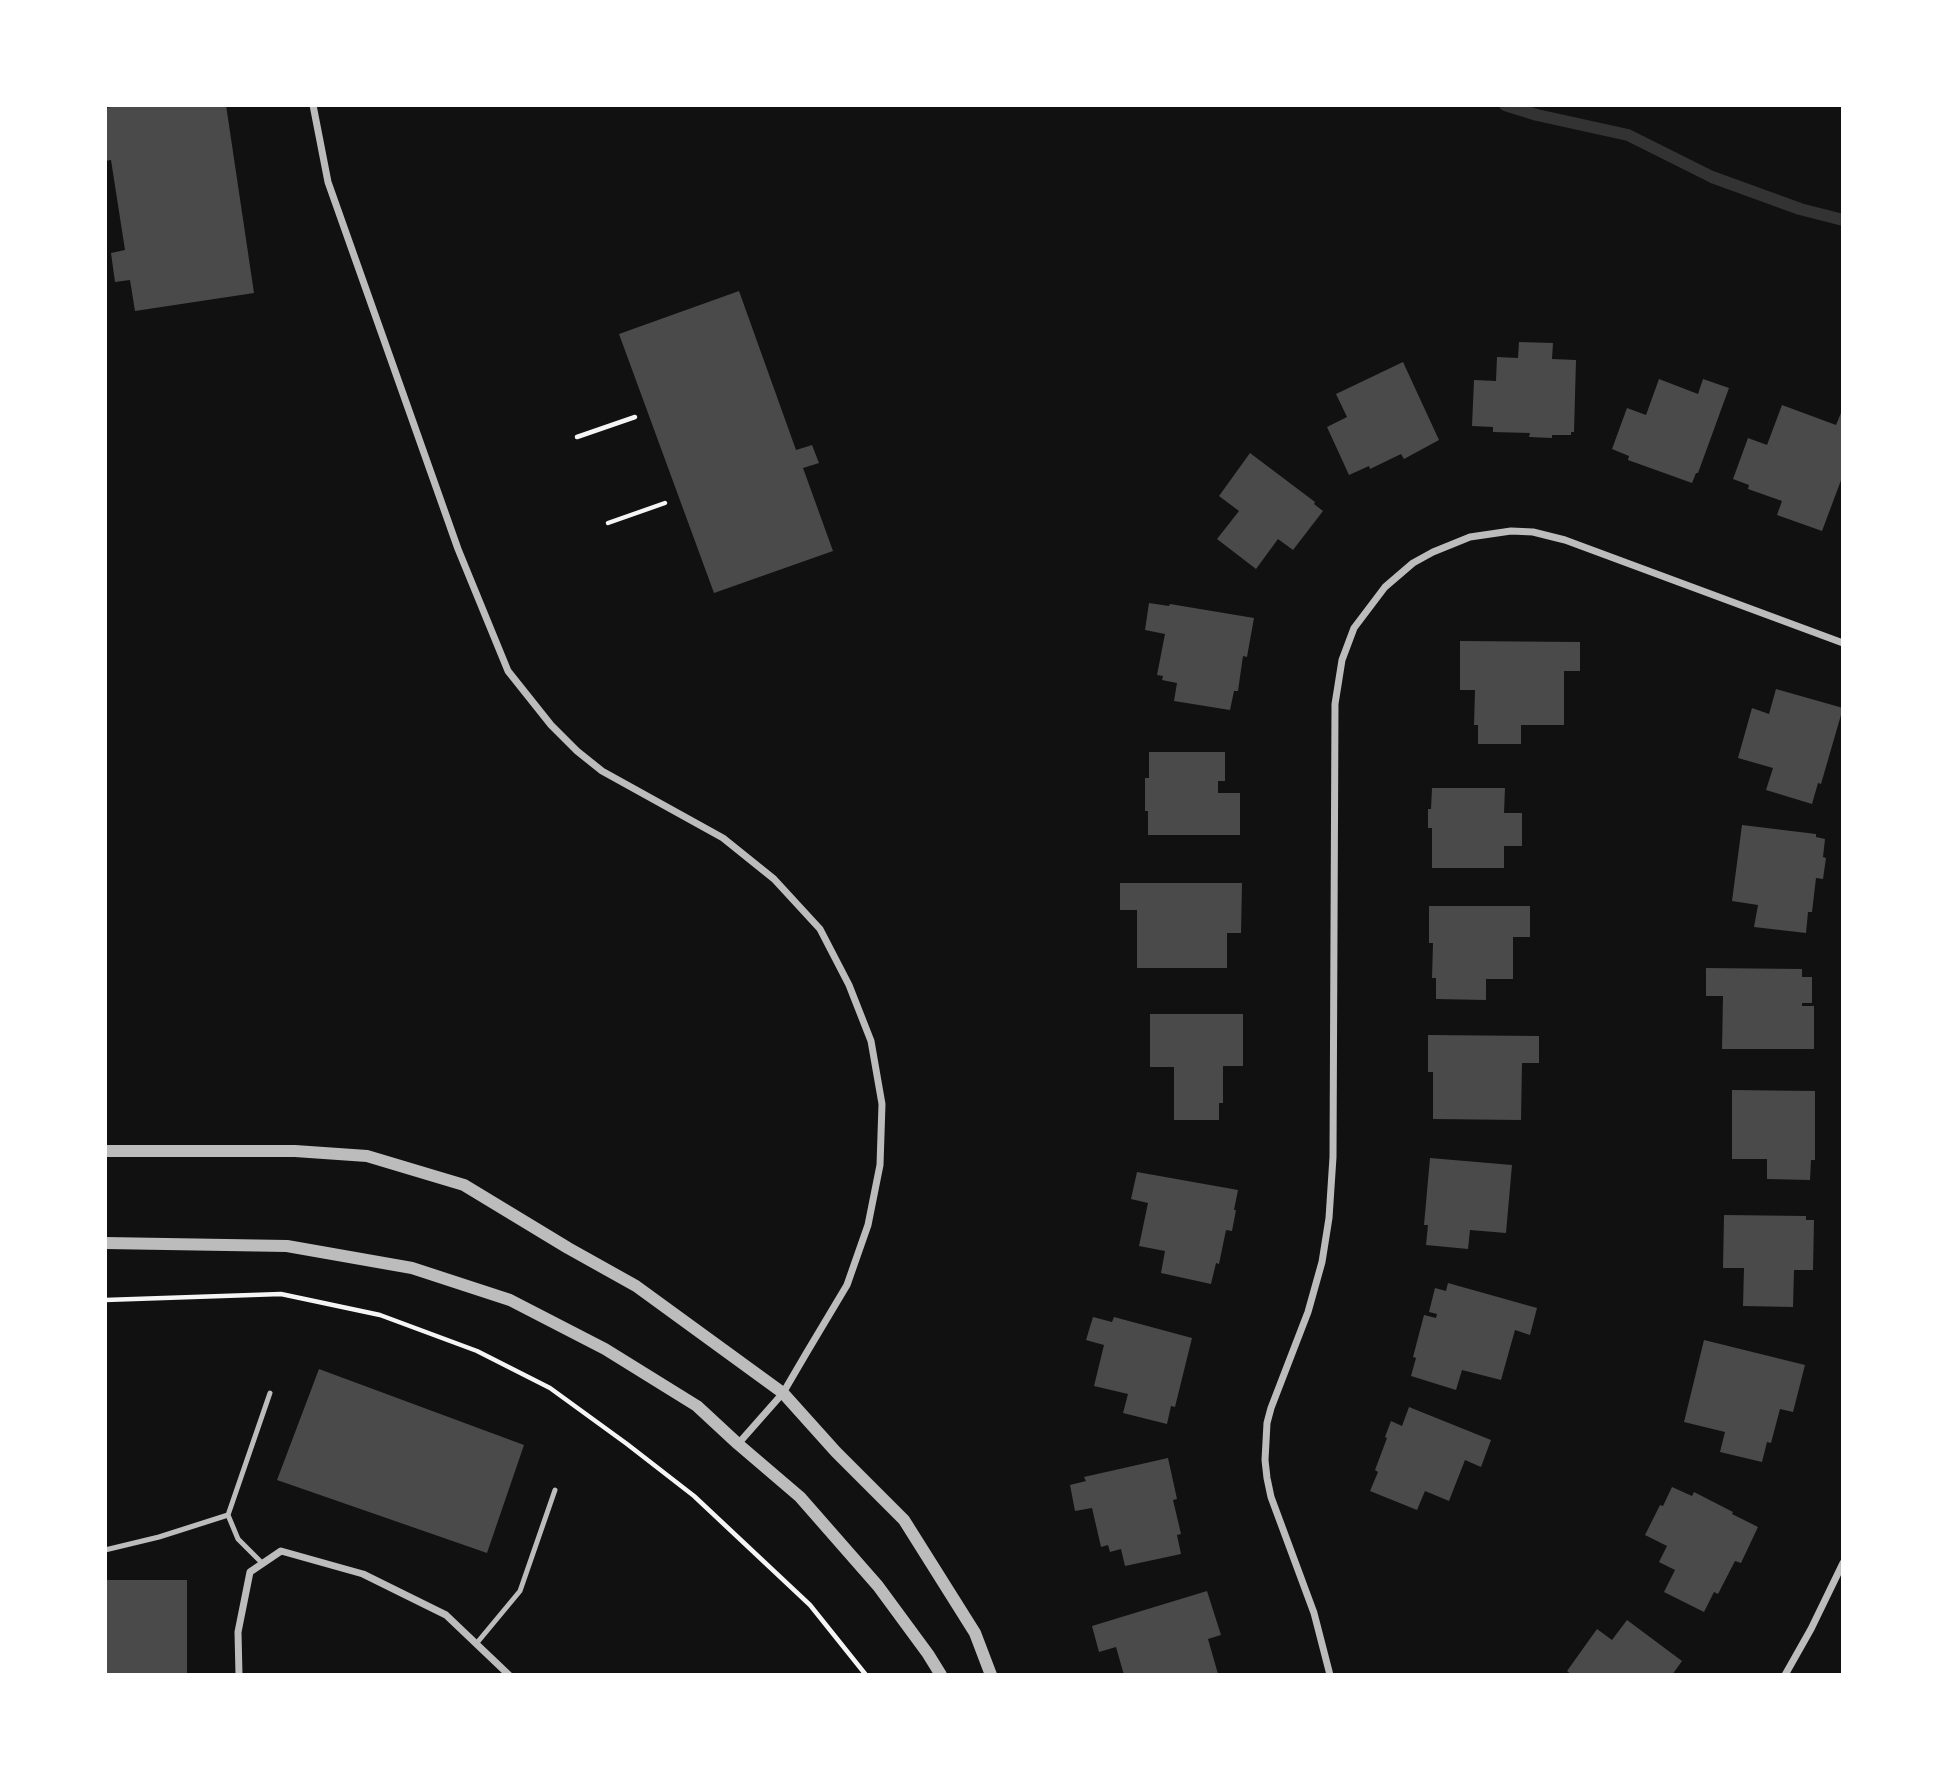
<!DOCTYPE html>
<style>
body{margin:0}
#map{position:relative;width:1948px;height:1780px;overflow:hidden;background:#111;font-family:Ubuntu,sans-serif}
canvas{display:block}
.frame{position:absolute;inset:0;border:107px solid #fff;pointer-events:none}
</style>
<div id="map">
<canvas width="1948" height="1780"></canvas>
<div class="frame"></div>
</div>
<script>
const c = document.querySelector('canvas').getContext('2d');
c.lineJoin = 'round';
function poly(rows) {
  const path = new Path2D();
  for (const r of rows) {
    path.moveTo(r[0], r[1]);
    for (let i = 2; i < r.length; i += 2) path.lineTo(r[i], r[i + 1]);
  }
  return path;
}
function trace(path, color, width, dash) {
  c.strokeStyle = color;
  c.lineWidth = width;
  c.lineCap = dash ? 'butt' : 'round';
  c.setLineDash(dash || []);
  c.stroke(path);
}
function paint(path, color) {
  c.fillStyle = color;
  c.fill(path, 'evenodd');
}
trace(poly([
 [1505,105,1537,115,1628,135,1712,177,1800,209,1843,220]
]), '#333', 12);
paint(poly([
 [123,105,226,105,254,293,135,311,130,280,115,282,111,253,125,250,111,160,105,161,105,108],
 [739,291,796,450,812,445,819,463,803,468,833,551,714,593,619,334],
 [1519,342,1553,343,1552,359,1576,360,1574,432,1571,432,1571,435,1552,435,1552,438,1529,437,1530,433,1493,432,1493,427,1472,426,1474,380,1496,381,1497,357,1518,358],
 [1403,362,1439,440,1404,459,1401,454,1370,469,1369,466,1349,475,1327,427,1347,417,1336,394],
 [1659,379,1698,394,1703,379,1729,388,1698,473,1696,473,1692,483,1628,460,1629,456,1612,449,1627,408,1646,415],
 [1782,405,1836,425,1843,408,1843,475,1822,531,1777,515,1782,501,1748,489,1749,485,1733,479,1748,438,1767,445],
 [1250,453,1315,502,1314,504,1323,511,1293,550,1278,539,1256,569,1217,539,1239,511,1219,496],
 [1149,603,1169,606,1170,604,1254,618,1247,657,1243,656,1238,691,1234,691,1230,710,1174,701,1177,683,1162,680,1163,676,1157,675,1165,634,1145,630],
 [1460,641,1580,642,1580,671,1564,671,1564,725,1521,725,1521,744,1478,744,1478,725,1474,725,1475,690,1460,690],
 [1776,689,1843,708,1821,784,1818,783,1812,804,1766,790,1773,768,1738,758,1752,708,1769,714],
 [1149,752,1225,752,1225,781,1218,781,1218,793,1240,793,1240,835,1148,835,1148,811,1145,811,1145,778,1149,778],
 [1432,788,1505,788,1504,813,1522,813,1522,846,1504,846,1504,868,1432,868,1432,828,1428,828,1428,809,1431,809],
 [1742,825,1816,834,1816,837,1825,839,1823,857,1826,858,1823,879,1816,878,1812,912,1808,912,1806,933,1754,927,1758,905,1732,901],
 [1120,883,1242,883,1241,933,1227,933,1227,968,1137,968,1137,910,1120,910],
 [1429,906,1530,906,1530,937,1513,937,1513,979,1486,979,1486,1000,1436,999,1436,978,1432,978,1433,943,1429,943],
 [1706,968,1802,969,1802,977,1812,977,1812,1003,1802,1003,1802,1006,1814,1006,1814,1049,1722,1049,1723,996,1706,996],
 [1150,1014,1243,1014,1243,1066,1223,1066,1223,1103,1219,1103,1219,1120,1174,1120,1174,1067,1150,1067],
 [1428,1035,1539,1036,1539,1063,1522,1063,1521,1120,1433,1119,1433,1072,1428,1072],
 [1732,1090,1815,1091,1815,1160,1811,1160,1810,1180,1767,1179,1767,1159,1732,1159],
 [1430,1158,1512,1165,1506,1233,1470,1230,1468,1249,1426,1245,1428,1225,1424,1225],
 [1137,1172,1238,1190,1234,1210,1236,1210,1232,1231,1226,1230,1219,1264,1216,1263,1211,1284,1161,1273,1165,1251,1139,1246,1148,1203,1131,1199],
 [1724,1215,1806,1216,1806,1220,1814,1220,1813,1270,1794,1270,1793,1307,1743,1306,1744,1268,1723,1268],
 [1448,1283,1537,1308,1530,1335,1515,1330,1501,1380,1462,1370,1456,1390,1411,1376,1416,1358,1413,1357,1424,1315,1436,1318,1437,1314,1429,1312,1435,1288,1446,1291],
 [1093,1317,1112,1322,1114,1317,1192,1338,1175,1407,1171,1406,1167,1424,1123,1413,1128,1394,1094,1386,1104,1345,1086,1340],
 [1704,1340,1805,1365,1793,1412,1780,1409,1771,1443,1767,1442,1762,1462,1720,1452,1725,1432,1684,1422],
 [319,1369,524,1445,487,1553,277,1480],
 [1409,1407,1491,1440,1481,1467,1465,1460,1449,1501,1425,1491,1417,1510,1370,1491,1378,1472,1375,1470,1387,1438,1385,1437,1391,1421,1402,1426],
 [1168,1458,1177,1499,1173,1500,1181,1534,1177,1535,1181,1554,1125,1566,1121,1549,1110,1552,1108,1545,1101,1547,1092,1508,1075,1511,1070,1485,1086,1481,1084,1477],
 [1672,1487,1692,1496,1694,1492,1733,1512,1732,1514,1758,1527,1741,1563,1735,1561,1718,1594,1714,1592,1704,1612,1664,1592,1675,1570,1659,1562,1667,1546,1645,1535,1660,1505,1663,1506],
 [105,1580,187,1580,187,1675,105,1675],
 [1207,1591,1221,1635,1208,1639,1218,1674,1124,1675,1116,1647,1099,1652,1092,1626],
 [1627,1620,1682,1661,1672,1675,1572,1675,1567,1671,1597,1629,1612,1640]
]), '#4a4a4a');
trace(poly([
 [577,437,635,417],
 [608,523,665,503],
 [105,1300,281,1294,380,1315,477,1351,550,1388,627,1444,694,1496,810,1605,866,1675]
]), '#f5f5f5', 4.5);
trace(poly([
 [105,1550,159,1537,228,1515],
 [263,1564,238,1539,228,1515,270,1393],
 [476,1644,520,1591,555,1490]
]), '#bcbcbc', 5);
trace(poly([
 [313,105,328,182,458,549,508,671,551,725,577,751,602,771,723,838,774,879,820,929,849,985,871,1041,882,1104,880,1165,868,1225,847,1285,807,1352,783,1393,738,1444],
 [239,1675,238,1632,250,1572,281,1551,363,1574,446,1615,509,1675],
 [1330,1675,1314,1613,1271,1497,1267,1478,1265,1460,1267,1423,1271,1408,1308,1312,1322,1262,1329,1218,1333,1157,1335,704,1342,660,1354,628,1385,587,1413,563,1433,552,1470,537,1511,531,1533,532,1565,540,1843,643],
 [1785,1675,1811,1629,1843,1563]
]), '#bcbcbc', 7);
trace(poly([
 [105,1151,295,1151,367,1156,464,1185,568,1248,636,1286,783,1393,836,1452,904,1520,975,1633,991,1675],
 [105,1243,287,1246,412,1268,510,1300,605,1349,697,1406,738,1444,800,1497,878,1586,928,1654,941,1675]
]), '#bcbcbc', 12);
</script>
